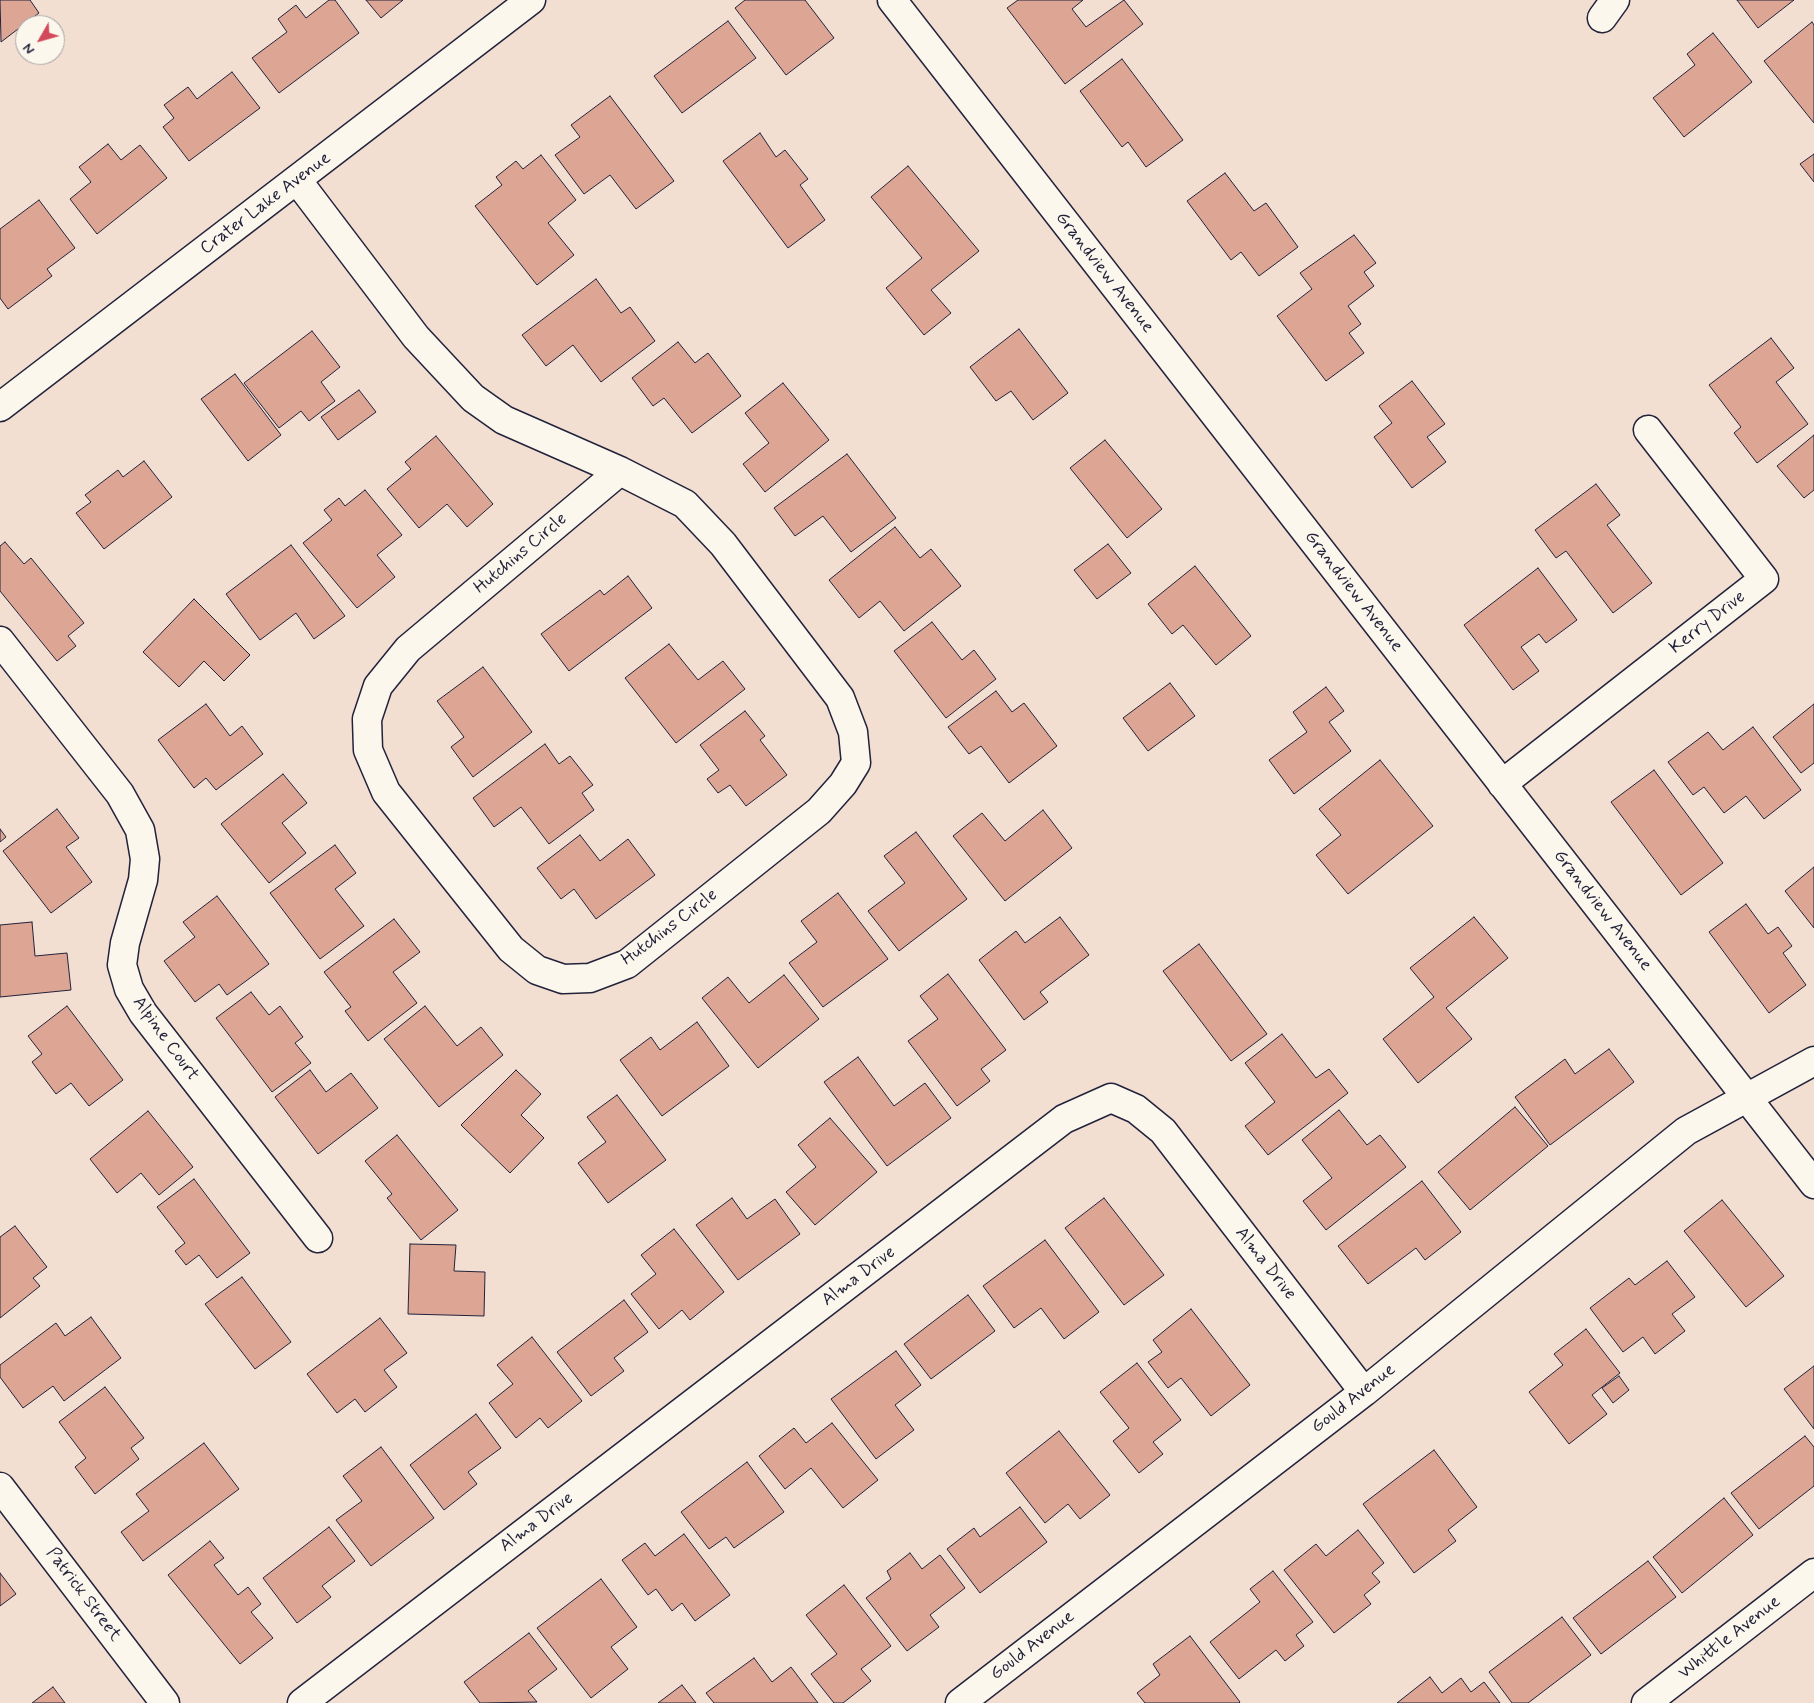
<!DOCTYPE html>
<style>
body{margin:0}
#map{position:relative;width:1814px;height:1703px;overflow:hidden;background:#f2dfd2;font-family:Mynerve,sans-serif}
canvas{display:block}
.north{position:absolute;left:15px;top:15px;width:50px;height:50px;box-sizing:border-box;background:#fbf7ec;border:1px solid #a4a2a5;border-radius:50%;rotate:232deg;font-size:14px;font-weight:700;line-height:20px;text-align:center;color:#22223b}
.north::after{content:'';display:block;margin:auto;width:18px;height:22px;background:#d1495b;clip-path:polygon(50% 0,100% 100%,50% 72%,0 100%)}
</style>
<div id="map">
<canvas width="1814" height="1703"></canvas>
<div class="north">N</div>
</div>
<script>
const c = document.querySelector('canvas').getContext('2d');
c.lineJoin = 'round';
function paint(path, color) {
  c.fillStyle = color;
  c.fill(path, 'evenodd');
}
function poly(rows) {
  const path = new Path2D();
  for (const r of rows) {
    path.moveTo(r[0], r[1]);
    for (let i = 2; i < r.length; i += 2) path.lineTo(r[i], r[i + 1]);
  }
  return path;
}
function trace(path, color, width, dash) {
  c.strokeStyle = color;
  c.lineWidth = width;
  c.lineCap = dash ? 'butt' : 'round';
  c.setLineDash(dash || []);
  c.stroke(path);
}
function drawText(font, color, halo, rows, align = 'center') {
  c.font = font + ' Mynerve,sans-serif';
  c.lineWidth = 4.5;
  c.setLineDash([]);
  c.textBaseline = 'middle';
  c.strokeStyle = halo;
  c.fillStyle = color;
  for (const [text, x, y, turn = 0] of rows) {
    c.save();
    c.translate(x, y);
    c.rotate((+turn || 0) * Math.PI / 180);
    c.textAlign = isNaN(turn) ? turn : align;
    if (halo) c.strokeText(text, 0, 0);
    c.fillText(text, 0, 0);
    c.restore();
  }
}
const building = poly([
 [0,0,30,0,39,13,1,42,0,0],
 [329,0,335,0,359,33,279,93,252,58,287,32,278,19,296,5,306,18,329,0],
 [366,0,403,0,381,18,366,0],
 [745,0,805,0,834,38,786,75,735,8,745,0],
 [1018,0,1083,0,1072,9,1086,27,1124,0,1143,24,1065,84,1007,8,1018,0],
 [1737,0,1794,0,1758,28,1737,0],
 [728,21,756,58,682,113,654,76,728,21],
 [1812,22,1814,25,1814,123,1764,61,1812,22],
 [1713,33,1752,82,1684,137,1653,98,1695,65,1687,54,1713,33],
 [1122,59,1183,140,1146,167,1128,142,1122,147,1080,91,1122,59],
 [232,72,260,108,189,161,163,127,174,118,164,105,188,87,197,99,232,72],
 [610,96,674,181,636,209,610,175,584,194,555,155,580,137,571,125,610,96],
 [760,133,776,157,785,150,808,179,800,185,825,220,788,248,723,161,760,133],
 [108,144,121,160,140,145,167,178,97,234,70,199,91,182,79,167,108,144],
 [1814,154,1814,182,1800,164,1814,154],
 [541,155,576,200,548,223,574,255,537,285,475,206,502,185,496,177,516,161,523,169,541,155],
 [908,166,979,251,931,290,951,313,924,335,886,288,922,258,871,197,908,166],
 [1225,173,1254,211,1266,203,1298,247,1259,276,1241,252,1231,260,1187,201,1225,173],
 [39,200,75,248,47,269,52,276,8,309,0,298,0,229,39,200],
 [1354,235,1376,263,1364,272,1374,286,1348,306,1361,324,1349,333,1364,353,1326,381,1277,316,1312,289,1300,273,1354,235],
 [596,279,621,313,630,307,655,341,601,382,573,345,546,366,522,335,596,279],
 [1019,329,1068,393,1033,420,1011,391,996,401,970,367,1019,329],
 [312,331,340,367,321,382,335,401,309,421,301,411,279,428,244,383,312,331],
 [1771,338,1794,368,1776,382,1808,424,1757,463,1734,433,1741,427,1709,385,1771,338],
 [678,342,695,363,708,353,741,396,692,433,664,398,653,406,632,378,678,342],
 [235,374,281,435,248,461,201,399,235,374],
 [1412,381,1445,424,1427,437,1446,462,1412,488,1374,437,1392,423,1379,406,1412,381],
 [783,383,829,440,765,492,743,464,769,443,745,413,783,383],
 [359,390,376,412,338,440,321,417,359,390],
 [1814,435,1814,490,1804,498,1777,466,1814,435],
 [436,436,493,504,467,527,447,504,419,528,387,489,411,469,405,462,436,436],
 [1105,440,1162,509,1127,538,1070,468,1105,440],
 [847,454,896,518,851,552,823,516,795,536,774,508,847,454],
 [144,461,172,497,104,549,76,513,91,502,85,495,118,470,123,477,144,461],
 [1596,484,1620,515,1607,525,1652,583,1613,613,1566,551,1556,558,1535,530,1596,484],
 [365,490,402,535,377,555,395,577,357,608,303,543,332,520,324,510,339,498,345,506,365,490],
 [895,527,920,558,931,549,961,586,904,631,880,601,859,618,829,580,895,527],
 [5,542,24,564,31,558,84,623,68,636,76,646,57,661,0,591,0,546,5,542],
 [1108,544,1131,573,1097,599,1074,570,1108,544],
 [291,545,345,616,314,639,296,613,260,640,226,594,291,545],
 [1195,566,1251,636,1216,665,1183,625,1172,634,1148,604,1195,566],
 [1538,568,1577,620,1546,643,1539,634,1521,647,1539,671,1513,690,1464,625,1538,568],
 [628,576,652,608,569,671,541,634,600,590,604,595,628,576],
 [194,599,250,655,224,681,204,661,179,687,143,652,194,599],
 [932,622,962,660,974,650,996,679,946,718,894,651,932,622],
 [669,644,698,680,723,661,745,689,676,743,625,678,669,644],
 [483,667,532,732,473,777,451,747,464,737,437,701,483,667],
 [1170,683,1195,716,1148,751,1123,718,1170,683],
 [1326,687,1344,711,1329,722,1351,751,1294,794,1269,760,1307,732,1293,712,1326,687],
 [996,691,1012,712,1024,703,1057,746,1009,783,981,746,969,754,948,727,996,691],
 [206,704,230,736,242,726,263,754,216,790,206,778,194,788,158,740,206,704],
 [1814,704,1814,763,1801,773,1773,737,1814,704],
 [745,711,765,736,760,740,787,775,746,806,730,785,718,793,707,779,719,770,700,745,745,711],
 [1753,727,1801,790,1764,819,1746,796,1724,813,1704,787,1693,795,1668,762,1708,732,1723,750,1753,727],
 [545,744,559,764,570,756,593,785,582,793,594,810,549,844,521,807,494,827,473,798,545,744],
 [1380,760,1433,826,1348,894,1316,855,1341,835,1319,809,1380,760],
 [1654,770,1723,863,1681,895,1611,802,1654,770],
 [283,774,307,803,282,823,306,853,269,883,221,824,283,774],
 [57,809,79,838,66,847,92,882,51,913,3,851,57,809],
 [1043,810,1072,848,1005,901,953,836,982,813,1005,841,1043,810],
 [0,829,6,837,0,842,0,829],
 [916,832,967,899,899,951,868,911,905,883,884,856,916,832],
 [580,835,600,861,628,839,655,875,596,919,574,889,561,899,537,868,580,835],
 [335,845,356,873,335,889,364,926,320,959,270,893,335,845],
 [1814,867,1814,928,1785,891,1814,867],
 [838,893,888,959,823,1007,789,963,817,942,801,921,838,893],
 [217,896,269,964,227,995,219,984,195,1002,164,961,195,937,183,922,217,896],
 [1746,904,1768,934,1778,927,1792,946,1783,953,1806,985,1769,1013,1709,932,1746,904],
 [1060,917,1089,955,1040,992,1048,1002,1024,1020,979,960,1016,931,1025,943,1060,917],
 [1474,917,1508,958,1446,1008,1472,1039,1418,1083,1383,1039,1434,997,1410,968,1474,917],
 [394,919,420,952,393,972,417,1003,368,1041,345,1011,351,1007,324,972,394,919],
 [32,922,35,956,67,953,71,990,0,997,0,925,32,922],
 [1199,944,1267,1034,1231,1061,1163,971,1199,944],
 [948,974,1006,1050,981,1069,990,1081,957,1106,908,1041,938,1019,920,996,948,974],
 [784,975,819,1019,758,1068,702,998,728,977,749,1003,784,975],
 [251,992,269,1015,280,1006,303,1037,295,1043,311,1063,272,1092,216,1018,251,992],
 [67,1006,123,1080,89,1106,71,1083,56,1094,32,1062,42,1054,28,1036,67,1006],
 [425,1006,457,1046,481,1027,503,1055,439,1107,384,1039,425,1006],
 [697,1022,729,1066,662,1116,620,1060,651,1037,660,1050,697,1022],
 [1282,1034,1316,1078,1329,1069,1348,1093,1268,1155,1245,1126,1275,1102,1245,1063,1282,1034],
 [1609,1049,1634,1082,1550,1145,1515,1097,1565,1059,1575,1074,1609,1049],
 [858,1057,894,1106,925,1083,951,1118,887,1166,824,1082,858,1057],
 [310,1070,326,1092,351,1073,378,1108,318,1154,275,1097,310,1070],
 [516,1070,541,1094,521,1115,544,1138,510,1173,461,1125,516,1070],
 [617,1095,666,1160,608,1203,578,1163,606,1142,587,1117,617,1095],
 [1515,1107,1548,1146,1470,1210,1438,1172,1515,1107],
 [1339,1110,1367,1145,1380,1135,1406,1167,1326,1230,1303,1201,1332,1178,1302,1140,1339,1110],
 [148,1111,193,1167,159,1195,141,1173,117,1193,90,1159,148,1111],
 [830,1118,877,1172,815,1225,786,1192,816,1167,798,1145,830,1118],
 [397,1135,458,1210,421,1240,387,1198,392,1194,365,1161,397,1135],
 [194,1179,250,1253,217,1278,199,1255,186,1265,175,1251,185,1243,157,1207,194,1179],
 [1422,1181,1461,1232,1425,1260,1416,1248,1368,1284,1338,1246,1422,1181],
 [732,1198,747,1219,775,1199,800,1234,738,1280,696,1225,732,1198],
 [1104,1198,1164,1275,1124,1305,1065,1228,1104,1198],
 [1722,1200,1784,1276,1746,1307,1684,1231,1722,1200],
 [15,1226,47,1267,33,1278,40,1286,0,1318,0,1237,15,1226],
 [674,1229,724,1292,690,1320,682,1310,659,1329,631,1294,656,1274,641,1255,674,1229],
 [1045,1240,1099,1312,1064,1339,1041,1308,1014,1328,983,1286,1045,1240],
 [410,1244,456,1245,454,1271,485,1272,484,1316,408,1314,410,1244],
 [1667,1261,1695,1297,1672,1314,1685,1331,1655,1354,1643,1337,1623,1352,1590,1308,1629,1278,1635,1285,1667,1261],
 [242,1277,291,1342,255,1369,205,1304,242,1277],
 [968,1295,995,1331,931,1379,904,1344,968,1295],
 [624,1300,648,1332,614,1358,624,1371,591,1396,557,1352,624,1300],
 [1191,1309,1250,1385,1211,1416,1181,1378,1168,1388,1148,1362,1162,1352,1153,1340,1191,1309],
 [91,1317,121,1358,64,1401,53,1386,23,1408,0,1377,0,1365,56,1323,65,1336,91,1317],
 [380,1318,407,1353,384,1370,397,1387,365,1412,355,1399,337,1413,307,1374,380,1318],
 [1586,1329,1620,1373,1592,1395,1607,1414,1569,1444,1529,1392,1563,1365,1554,1354,1586,1329],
 [532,1337,582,1401,548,1428,540,1418,516,1438,489,1403,513,1384,497,1365,532,1337],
 [896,1351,921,1385,895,1405,914,1430,876,1459,831,1399,896,1351],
 [1137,1363,1181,1420,1153,1442,1163,1454,1139,1473,1113,1441,1129,1428,1100,1392,1137,1363],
 [1814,1366,1814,1429,1784,1389,1814,1366],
 [1619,1376,1629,1390,1613,1403,1602,1388,1619,1376],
 [105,1387,144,1438,131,1448,139,1459,95,1494,75,1467,86,1458,59,1422,105,1387],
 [476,1414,501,1448,468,1472,477,1484,444,1510,410,1465,476,1414],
 [832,1423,878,1480,843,1508,811,1468,785,1489,759,1456,794,1428,806,1443,832,1423],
 [1059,1431,1110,1495,1080,1519,1068,1504,1045,1523,1006,1473,1059,1431],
 [1805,1436,1814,1447,1814,1486,1759,1529,1731,1493,1805,1436],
 [204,1443,239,1489,143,1561,121,1532,149,1511,136,1494,204,1443],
 [381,1447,434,1518,371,1566,336,1520,362,1501,343,1476,381,1447],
 [1434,1450,1477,1507,1448,1530,1456,1541,1414,1573,1363,1504,1434,1450],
 [747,1462,784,1512,734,1548,726,1537,709,1549,681,1512,747,1462],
 [1724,1498,1753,1535,1682,1593,1653,1557,1724,1498],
 [1020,1507,1047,1542,980,1593,947,1549,974,1528,980,1537,1020,1507],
 [329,1527,355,1561,322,1586,331,1597,297,1623,263,1578,329,1527],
 [1358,1530,1384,1563,1372,1573,1380,1582,1364,1595,1371,1604,1334,1633,1284,1570,1316,1544,1326,1556,1358,1530],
 [684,1534,730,1595,695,1621,682,1603,672,1611,656,1589,648,1595,622,1560,645,1543,655,1556,684,1534],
 [210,1541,224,1558,214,1565,238,1595,248,1587,261,1604,251,1612,273,1638,240,1664,168,1575,210,1541],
 [910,1553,922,1569,940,1555,965,1588,930,1615,939,1627,907,1651,866,1598,891,1579,887,1571,910,1553],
 [1648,1561,1676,1597,1601,1654,1573,1618,1648,1561],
 [1273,1571,1313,1622,1296,1635,1304,1646,1285,1661,1276,1650,1239,1679,1210,1642,1260,1602,1250,1589,1273,1571],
 [0,1573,16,1594,0,1606,0,1573],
 [601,1579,637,1627,611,1647,628,1669,591,1698,537,1628,601,1579],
 [844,1585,891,1646,861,1669,871,1681,843,1703,834,1703,811,1674,837,1654,806,1615,844,1585],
 [1562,1617,1591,1655,1528,1703,1512,1703,1489,1672,1562,1617],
 [529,1633,557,1669,528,1691,537,1702,480,1703,464,1682,529,1633],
 [1190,1636,1240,1702,1239,1703,1145,1703,1137,1693,1160,1675,1153,1664,1190,1636],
 [754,1658,772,1682,791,1667,818,1703,714,1703,706,1693,754,1658],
 [1430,1677,1442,1693,1461,1678,1471,1692,1484,1682,1500,1703,1397,1703,1430,1677],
 [682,1685,696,1703,658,1703,682,1685],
 [53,1687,65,1703,32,1703,53,1687]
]);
paint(building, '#dda694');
trace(building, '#22223b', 1);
const street = poly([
 [892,0,1814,1184],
 [1602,18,1615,0],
 [297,180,416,337,473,398,504,420,620,471],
 [620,471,685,504,723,544,840,698,853,732,856,763,843,784,819,811,627,964,590,978,563,979,537,970,511,949,386,792,368,750,367,719,378,686,408,649,620,471],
 [0,641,120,794,140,830,145,859,143,880,125,943,122,965,129,989,143,1013,318,1238],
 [1502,784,1764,579,1648,430],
 [0,1487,165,1703],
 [302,1703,1064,1119,1111,1098,1136,1109,1163,1131,1364,1392],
 [960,1703,1364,1392,1686,1131,1814,1061]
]);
const secondary = poly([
 [0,407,531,0],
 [1646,1703,1814,1573]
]);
trace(street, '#22223b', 31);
trace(secondary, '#22223b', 31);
trace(street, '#fbf7ec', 28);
trace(secondary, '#fbf7ec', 28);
drawText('18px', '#22223b', '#fbf7ec', [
 ["Crater Lake Avenue",266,204,-37],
 ["Grandview Avenue",1104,273,52],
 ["Hutchins Circle",521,554,-40],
 ["Grandview Avenue",1353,592,52],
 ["Kerry Drive",1708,623,-38],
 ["Grandview Avenue",1602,911,52],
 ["Hutchins Circle",670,928,-37],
 ["Alpine Court",165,1039,54],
 ["Alma Drive",1265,1264,52],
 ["Alma Drive",859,1277,-37],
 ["Gould Avenue",1354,1399,-38],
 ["Alma Drive",537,1523,-37],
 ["Patrick Street",83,1595,53],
 ["Whittle Avenue",1730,1638,-38],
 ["Gould Avenue",1033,1646,-38]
]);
</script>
